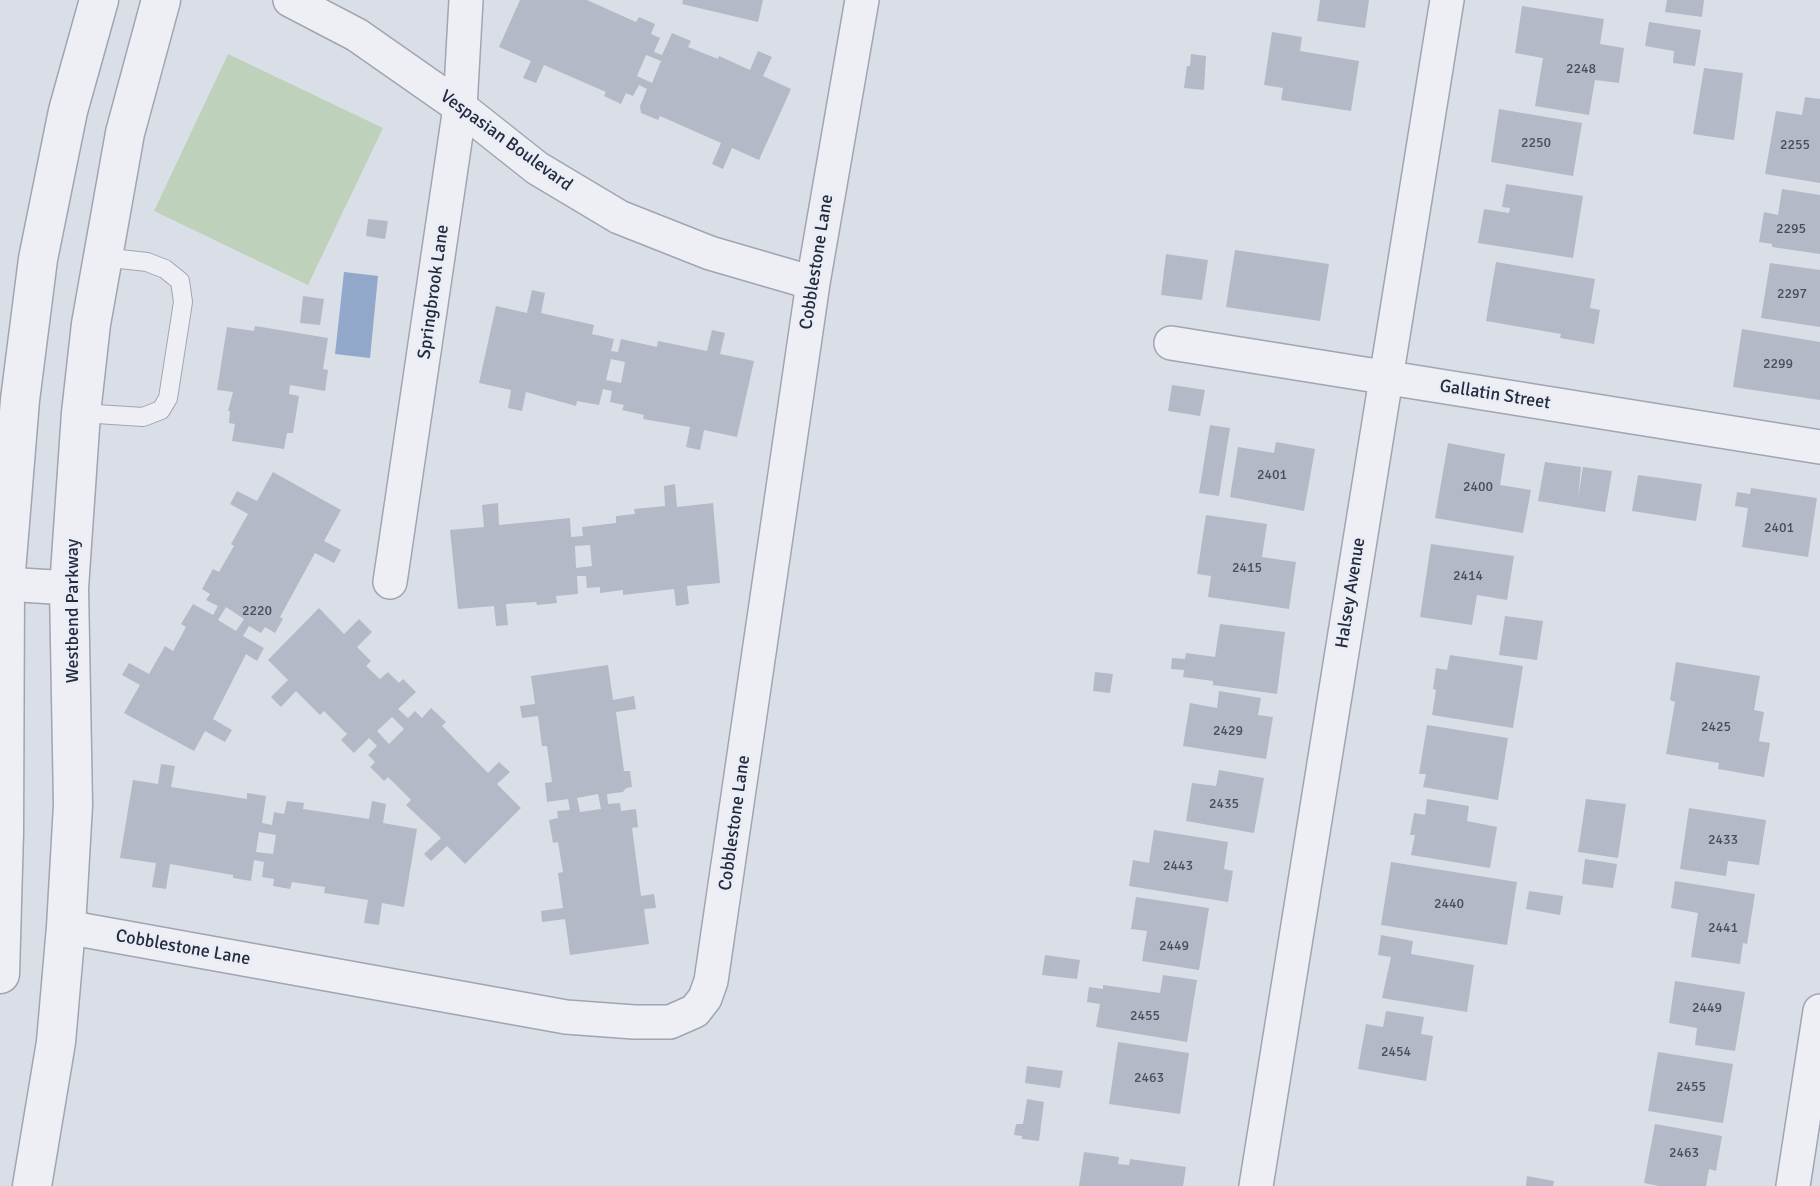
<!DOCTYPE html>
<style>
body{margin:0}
canvas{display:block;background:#dadee7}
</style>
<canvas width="1820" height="1186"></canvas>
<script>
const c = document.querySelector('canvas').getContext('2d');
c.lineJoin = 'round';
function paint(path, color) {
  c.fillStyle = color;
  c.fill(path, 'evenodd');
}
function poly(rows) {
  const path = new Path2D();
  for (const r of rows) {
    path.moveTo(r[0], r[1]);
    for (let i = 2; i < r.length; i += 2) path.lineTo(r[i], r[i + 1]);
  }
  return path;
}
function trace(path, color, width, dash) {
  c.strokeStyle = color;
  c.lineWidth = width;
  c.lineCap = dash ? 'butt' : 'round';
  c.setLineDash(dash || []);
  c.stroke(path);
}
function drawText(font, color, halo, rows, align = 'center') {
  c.font = font + ' Signika,sans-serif';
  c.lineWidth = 6;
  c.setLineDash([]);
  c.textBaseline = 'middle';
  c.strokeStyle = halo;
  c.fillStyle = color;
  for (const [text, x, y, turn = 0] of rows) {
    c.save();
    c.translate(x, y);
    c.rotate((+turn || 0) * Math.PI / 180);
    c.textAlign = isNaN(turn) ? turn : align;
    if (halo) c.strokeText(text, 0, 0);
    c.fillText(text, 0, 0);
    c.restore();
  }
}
paint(poly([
 [228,54,383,128,308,285,154,211]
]), '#bed2bb');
paint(poly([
 [344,272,378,276,370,358,335,354]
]), '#91a8cb');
paint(poly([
 [520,0,587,0,636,22,639,17,655,24,651,34,660,38,654,52,662,55,672,33,691,41,688,47,718,59,719,56,750,70,758,51,772,57,763,76,791,89,759,160,732,148,723,169,712,164,721,143,660,116,658,120,641,113,640,106,647,89,639,85,633,96,626,93,621,104,604,96,606,92,544,65,536,83,523,78,531,61,499,47],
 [646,55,661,61,652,83,637,76],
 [683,0,763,0,758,22,682,4],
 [1320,0,1369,0,1365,28,1317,21],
 [1667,0,1704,0,1702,17,1665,12],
 [1522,6,1604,19,1600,44,1624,48,1619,83,1595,80,1589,115,1535,106,1543,58,1515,53],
 [1649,22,1701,30,1695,66,1673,63,1674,51,1645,46],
 [1272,32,1302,37,1300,51,1359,61,1351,111,1281,100,1283,88,1264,85],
 [1191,54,1206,56,1204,90,1184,88,1187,66,1190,66],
 [1704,68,1743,73,1734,140,1693,134],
 [1805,97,1820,99,1820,183,1765,174,1776,111,1802,115],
 [1499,109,1582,123,1573,176,1491,162],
 [1506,184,1583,196,1573,258,1478,243,1484,209,1509,213,1510,208,1502,207],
 [1782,189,1820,195,1820,254,1772,247,1772,244,1759,242,1764,212,1778,215],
 [368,219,388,221,385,239,366,236],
 [1235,250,1329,264,1320,321,1226,307],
 [1166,254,1208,260,1202,300,1161,295],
 [1496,262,1595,279,1590,308,1600,310,1594,344,1560,338,1561,334,1486,321],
 [1770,263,1820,270,1820,327,1761,318],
 [532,290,545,293,541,313,594,325,592,334,614,339,611,351,618,352,621,339,657,347,658,341,707,351,712,330,725,333,720,354,754,361,737,437,704,430,700,450,686,447,690,427,643,419,644,415,622,410,624,405,610,402,612,391,603,389,599,405,577,401,576,406,526,392,522,411,508,408,511,390,479,383,496,306,527,313],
 [611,359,625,362,621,383,606,380],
 [303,296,324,299,320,325,300,323],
 [255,326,328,338,323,369,328,370,325,391,290,385,289,394,299,396,293,433,287,433,284,449,232,441,235,424,229,423,230,411,228,411,233,392,217,390,227,327,254,331],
 [1742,329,1820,342,1820,400,1733,387],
 [1172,385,1205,390,1200,416,1168,411],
 [1210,425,1230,428,1219,496,1199,493],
 [1276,442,1315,449,1304,511,1230,497,1238,447,1274,453],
 [1448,443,1505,454,1500,485,1531,490,1523,533,1435,518],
 [1545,462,1581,467,1578,498,1583,467,1612,471,1605,512,1538,501],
 [273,472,341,510,324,541,341,550,334,563,315,553,280,617,283,619,275,633,265,627,261,633,249,626,243,636,264,648,257,661,246,654,213,719,232,730,225,742,205,731,194,751,124,713,140,685,122,675,129,663,149,674,165,646,173,651,186,627,181,624,193,604,213,615,218,606,206,600,210,594,202,589,213,569,219,572,234,546,231,544,248,514,230,504,237,491,257,501],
 [226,607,244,619,236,631,218,620],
 [1638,475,1702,484,1696,521,1632,511],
 [675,484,677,507,713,503,720,583,687,586,689,604,676,606,674,589,623,595,623,590,600,593,600,587,587,588,586,576,577,576,578,594,556,596,557,603,537,605,536,602,506,604,508,625,496,626,494,606,458,609,450,530,484,527,482,505,498,503,499,525,570,518,571,537,583,536,582,527,616,523,616,516,635,514,634,509,665,506,664,486],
 [590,545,592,566,576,568,575,546],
 [1751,488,1817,498,1808,557,1742,547,1748,508,1735,506,1737,492,1750,494],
 [1206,515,1267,524,1262,557,1296,562,1289,609,1208,597,1211,576,1197,574],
 [1431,544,1514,556,1507,600,1477,595,1472,625,1420,617],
 [319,608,344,634,359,619,372,632,357,647,371,661,366,666,380,679,388,672,399,683,403,679,416,692,398,709,408,718,415,711,422,718,431,708,446,722,442,726,488,773,499,762,510,772,497,784,521,808,465,864,447,846,431,861,424,854,441,838,406,805,411,800,388,777,384,781,370,767,375,762,368,755,377,746,369,738,354,753,341,740,347,734,324,711,320,715,296,691,281,707,271,697,288,680,268,660],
 [392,717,404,729,389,744,377,731],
 [1505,616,1543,621,1537,660,1499,655],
 [1220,624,1285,632,1277,694,1213,685,1213,681,1183,677,1184,670,1171,669,1172,658,1185,659,1186,653,1215,657],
 [1450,655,1523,666,1513,728,1432,715,1436,690,1433,689,1436,668,1447,670],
 [1676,662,1760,676,1754,710,1764,712,1759,741,1770,743,1764,777,1718,769,1719,763,1666,754,1675,702,1670,700],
 [608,665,613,700,634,696,636,709,616,712,624,771,630,771,632,787,626,788,623,792,607,794,608,804,620,803,621,811,636,809,638,827,632,828,641,896,654,894,656,908,644,909,649,944,570,955,565,919,542,922,541,911,563,908,558,873,563,872,558,842,553,843,549,820,558,818,557,811,570,810,568,799,547,802,545,783,552,782,547,746,542,746,538,716,522,718,520,706,535,704,531,676],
 [598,794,601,809,580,812,577,798],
 [1095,672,1113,674,1110,693,1093,691],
 [1219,691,1261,698,1258,715,1273,717,1266,759,1183,746,1190,703,1217,708],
 [1427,725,1508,738,1498,800,1423,787,1426,774,1419,774],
 [161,764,175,766,171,787,247,799,247,793,266,796,262,823,272,825,274,812,284,814,287,801,304,803,303,809,369,819,372,801,386,804,383,823,417,829,404,907,382,903,379,925,364,923,368,900,324,893,325,887,292,882,290,889,273,886,274,879,262,877,264,862,254,860,251,881,233,878,233,875,170,864,166,889,152,887,156,863,120,858,133,780,158,784],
 [259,832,276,835,273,854,256,852],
 [1219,770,1264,778,1254,833,1186,821,1192,783,1216,786],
 [1427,799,1469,806,1467,821,1497,827,1490,868,1411,855,1415,835,1410,835,1414,813,1425,815],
 [1586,799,1626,804,1618,858,1578,852],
 [1689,808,1766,820,1759,865,1728,861,1726,876,1680,869],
 [1154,830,1228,842,1224,869,1233,871,1228,902,1129,886,1133,860,1149,863],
 [1585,859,1617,864,1613,888,1582,884],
 [1391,862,1517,882,1507,945,1381,925],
 [1675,881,1755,894,1747,944,1743,943,1740,964,1691,957,1698,913,1671,908],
 [1529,891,1563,896,1560,915,1526,909],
 [1136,897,1209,908,1199,970,1142,961,1147,931,1131,929],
 [1381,935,1413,941,1411,954,1474,965,1467,1012,1382,998,1391,957,1378,955],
 [1045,955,1080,960,1077,979,1042,975],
 [1163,975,1197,980,1187,1042,1096,1027,1100,1004,1087,1002,1089,987,1103,989,1103,985,1160,993],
 [1675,981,1745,992,1735,1051,1695,1045,1697,1028,1669,1023],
 [1386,1011,1424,1017,1421,1034,1433,1036,1426,1081,1358,1069,1366,1024,1383,1027],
 [1118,1042,1189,1053,1180,1114,1109,1104],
 [1658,1052,1733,1064,1723,1123,1648,1111],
 [1027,1066,1063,1071,1060,1088,1025,1083],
 [1027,1099,1044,1102,1039,1141,1022,1139,1022,1136,1014,1135,1016,1124,1023,1124],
 [1655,1124,1722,1136,1716,1171,1709,1169,1706,1186,1659,1186,1644,1183],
 [1084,1152,1119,1157,1118,1164,1129,1165,1130,1159,1186,1167,1183,1186,1079,1186],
 [1527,1176,1554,1181,1553,1186,1526,1186]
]), '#b4b9c7');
const service = poly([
 [81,413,143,417,161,410,168,398,183,302,180,281,165,269,147,262,102,257]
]);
const minor = poly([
 [290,0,357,35,460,107,537,168,619,217,710,253,813,283],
 [1171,343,1820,447],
 [390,582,460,107,466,0],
 [5,584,69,588],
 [66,927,566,1017,634,1022,670,1022,695,1011,705,998,711,981,813,283,862,0],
 [1256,1186,1447,0],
 [1793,1186,1820,1011]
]);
const tertiary = poly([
 [0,974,4,833,5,584,20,400,38,259,68,111,99,0],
 [32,1186,56,1042,66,927,73,805,69,588,81,413,91,324,125,133,161,0]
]);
trace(service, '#9fa5b1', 20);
trace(minor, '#9fa5b1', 36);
trace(tertiary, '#9fa5b1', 41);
trace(service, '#edeff5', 18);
trace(minor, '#edeff5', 33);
trace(tertiary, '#edeff5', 38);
drawText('14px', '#474e60', null, [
 ["2248",1581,69],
 ["2250",1536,143],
 ["2255",1795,145],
 ["2295",1791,229],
 ["2297",1792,294],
 ["2299",1778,364],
 ["2401",1272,475],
 ["2400",1478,487],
 ["2401",1779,528],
 ["2415",1247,568],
 ["2414",1468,576],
 ["2220",257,611],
 ["2425",1716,727],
 ["2429",1228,731],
 ["2435",1224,804],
 ["2433",1723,840],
 ["2443",1178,866],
 ["2440",1449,904],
 ["2441",1723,928],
 ["2449",1174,946],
 ["2449",1707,1008],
 ["2455",1145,1016],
 ["2454",1396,1052],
 ["2463",1149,1078],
 ["2455",1691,1087],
 ["2463",1684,1153]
]);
drawText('18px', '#232b3e', '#eaedf5', [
 ["Vespasian Boulevard",506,141,36],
 ["Cobblestone Lane",817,262,-81],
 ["Springbrook Lane",434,292,-82],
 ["Gallatin Street",1495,395,9],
 ["Halsey Avenue",1351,593,-81],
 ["Westbend Parkway",73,611,-90],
 ["Cobblestone Lane",735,823,-82],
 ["Cobblestone Lane",183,948,10]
]);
</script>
